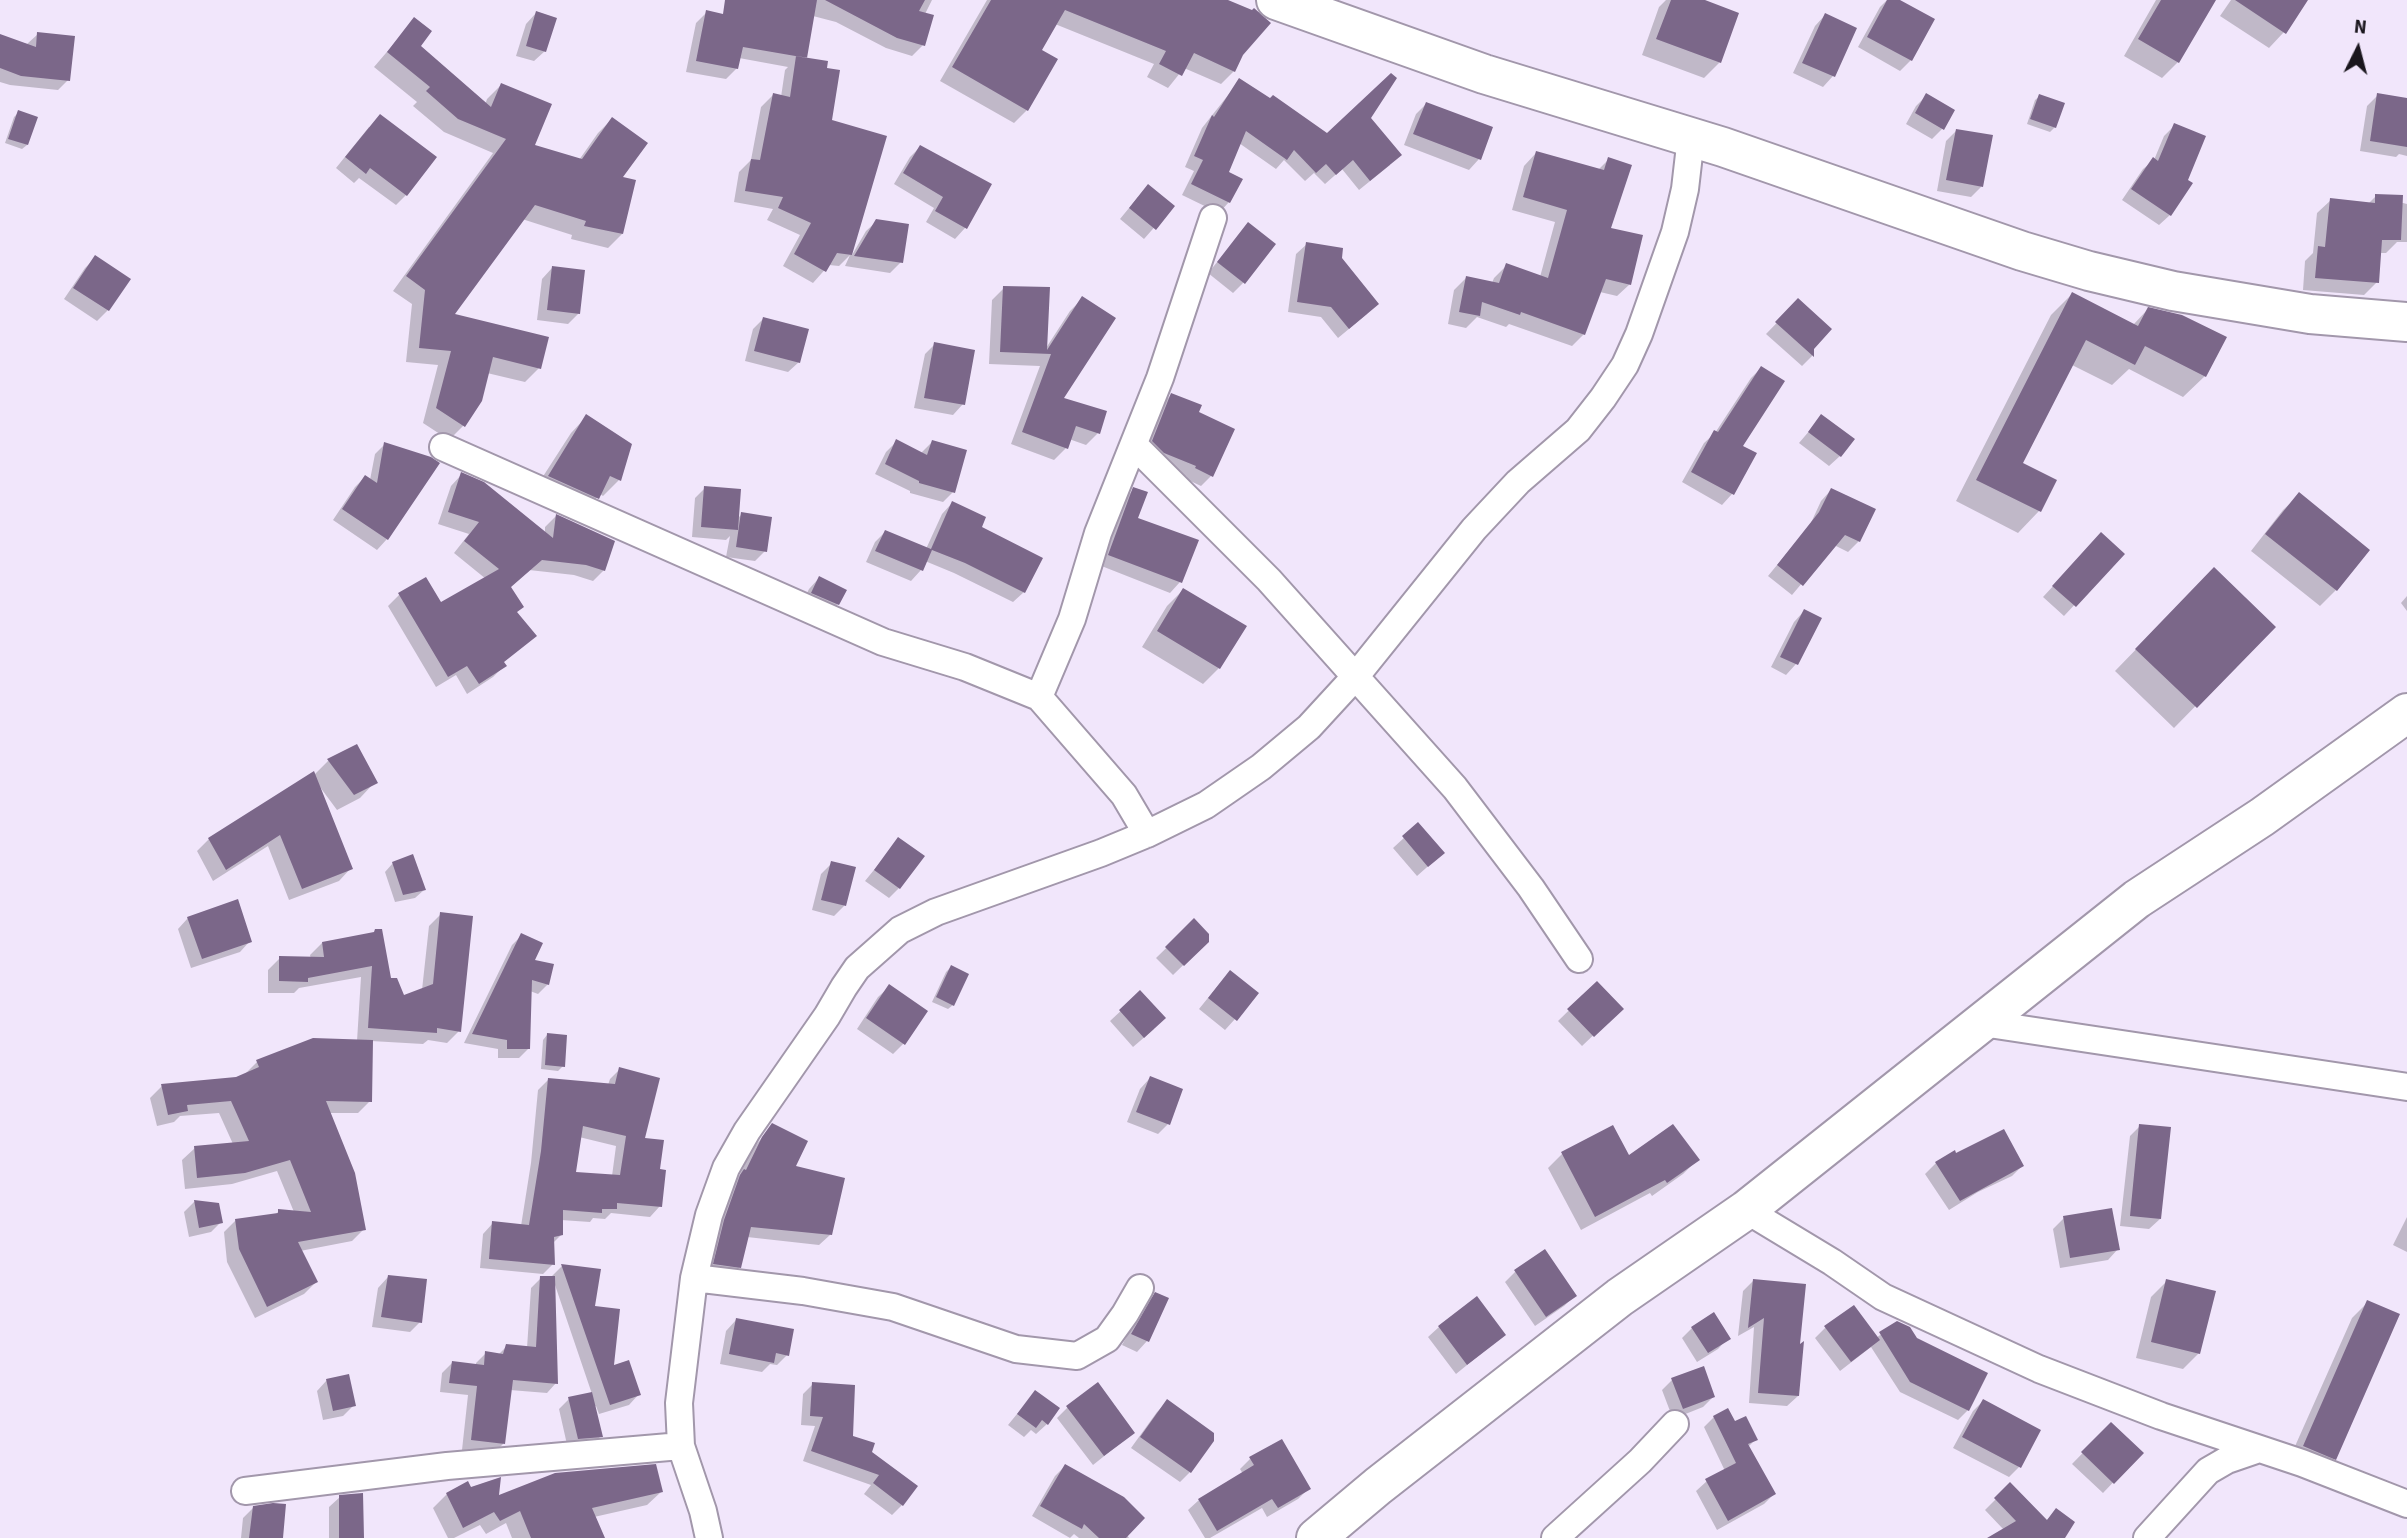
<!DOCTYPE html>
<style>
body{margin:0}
#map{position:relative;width:2407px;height:1538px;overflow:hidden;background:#f1e6fb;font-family:"Source Sans 3",sans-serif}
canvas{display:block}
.north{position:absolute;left:2323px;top:14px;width:70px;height:70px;-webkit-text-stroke:5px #f1e6fb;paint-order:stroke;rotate:6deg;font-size:19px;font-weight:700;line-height:28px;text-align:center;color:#1a161d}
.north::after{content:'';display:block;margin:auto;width:24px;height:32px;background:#1a161d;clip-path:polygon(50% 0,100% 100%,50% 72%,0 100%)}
</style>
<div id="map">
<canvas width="2407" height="1538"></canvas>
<div class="north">N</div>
</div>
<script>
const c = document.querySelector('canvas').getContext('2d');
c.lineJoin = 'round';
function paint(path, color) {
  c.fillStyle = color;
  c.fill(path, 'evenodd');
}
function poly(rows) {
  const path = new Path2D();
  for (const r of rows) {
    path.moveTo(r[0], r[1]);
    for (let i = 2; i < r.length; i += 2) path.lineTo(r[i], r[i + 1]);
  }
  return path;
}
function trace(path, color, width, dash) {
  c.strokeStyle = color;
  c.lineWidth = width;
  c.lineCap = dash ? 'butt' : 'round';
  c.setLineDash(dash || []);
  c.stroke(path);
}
paint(poly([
 [760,0,932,0,925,14,923,45,912,56,886,48,836,22,813,16,805,59,830,121,852,255,866,231,877,221,901,262,890,273,845,266,850,255,839,266,829,265,813,283,783,266,800,235,767,220,773,209,734,202,739,172,751,160,761,107,773,95,781,97,785,70,788,67,739,58,737,68,726,79,686,72,696,23,707,12,754,21],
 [987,0,1224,0,1242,54,1234,71,1221,84,1184,68,1168,88,1147,77,1154,64,1055,24,1039,50,1027,110,1014,123,940,81],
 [1666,0,1700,0,1720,62,1704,78,1642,55,1659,7],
 [1887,0,1896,0,1933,20,1911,60,1900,71,1858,47,1880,7],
 [2156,0,2207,0,2178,62,2162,78,2124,56],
 [2231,0,2306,0,2284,32,2269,48,2220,16],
 [536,13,545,51,534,61,516,56,526,24],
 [1825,15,1855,29,1833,76,1823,87,1793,73,1815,26],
 [415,19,418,46,485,105,487,99,501,85,532,146,579,160,598,133,612,119,620,178,622,234,608,248,571,239,572,235,522,219,452,315,539,368,525,382,487,373,463,426,449,440,423,423,438,365,406,362,412,304,393,291,493,153,444,132,413,106,417,102,374,67],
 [38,34,68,80,58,90,10,85,0,82,0,36,27,44],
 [1240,80,1327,136,1369,118,1390,165,1359,190,1342,169,1325,184,1314,173,1305,181,1284,160,1276,169,1239,143,1226,173,1229,202,1219,213,1182,195,1194,171,1185,167,1202,128],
 [1927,95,1942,129,1932,139,1906,124,1916,106],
 [2378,95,2407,100,2407,156,2399,154,2396,157,2360,151,2367,106],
 [2040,96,2055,127,2050,132,2027,124,2035,100],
 [1426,104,1479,159,1469,170,1404,145,1416,114],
 [19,112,27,145,22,149,5,143,14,117],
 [2174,126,2170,215,2159,225,2122,200,2143,169,2154,160,2164,136],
 [369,127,406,195,396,205,359,178,354,183,336,168],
 [1956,131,1981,187,1971,197,1937,191,1946,141],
 [920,147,990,185,965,228,955,239,926,222,934,208,894,184,910,157],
 [1536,153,1598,170,1609,159,1609,229,1630,284,1617,296,1600,292,1584,334,1572,346,1509,324,1506,327,1477,317,1466,328,1448,324,1454,290,1466,278,1492,283,1494,278,1507,265,1540,277,1555,222,1512,210,1524,166],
 [2376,196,2407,204,2407,242,2397,242,2386,253,2380,253,2377,282,2364,295,2303,290,2305,261,2313,253,2317,213,2331,200,2368,204],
 [1138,197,1173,206,1144,239,1120,219],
 [1249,224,1243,283,1233,293,1208,273],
 [1307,244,1340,259,1367,314,1338,338,1321,317,1288,312,1296,254],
 [96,257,129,279,108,310,97,321,64,299,85,268],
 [552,268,579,313,568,324,537,320,542,279],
 [1004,288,1046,348,1070,311,1082,299,1061,399,1098,433,1086,445,1069,439,1066,448,1054,460,1011,444,1040,366,989,364,992,300],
 [2072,294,2133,325,2148,309,2205,376,2183,397,2129,369,2112,385,2072,365,2020,464,2055,481,2039,511,2018,533,1956,501,2051,315],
 [1798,301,1812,349,1812,356,1802,366,1766,334],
 [763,319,799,362,788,372,745,361,753,329],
 [935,344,963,404,953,415,914,408,925,354],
 [1761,368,1741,447,1754,454,1732,494,1722,505,1682,482,1704,443,1715,433,1751,378],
 [1171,395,1197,413,1211,476,1201,486,1186,479,1187,477,1154,463,1142,452,1161,405],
 [1822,416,1840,456,1829,466,1799,443],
 [586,417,619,480,603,496,600,494,582,514,533,492,571,433],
 [897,441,921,453,932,442,953,492,943,502,910,493,910,491,875,474,886,452],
 [385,444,387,539,377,550,333,520,355,487,365,477,370,480,375,454],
 [462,474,545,533,545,527,556,516,604,570,593,581,574,575,529,570,509,588,516,613,502,663,504,666,493,677,467,694,456,675,436,687,388,606,399,595,425,579,440,604,486,579,454,553,469,534,438,524,451,486],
 [705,488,737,519,742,514,765,551,755,561,726,557,730,536,726,540,692,537,695,498],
 [1134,489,1136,519,1196,541,1180,582,1170,593,1099,565,1123,500],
 [1831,490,1859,541,1848,552,1834,545,1792,595,1768,576,1810,525,1821,501],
 [2299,495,2336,590,2320,606,2251,551,2283,510],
 [952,503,979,528,1024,592,1013,602,954,573,925,561,921,570,911,581,866,562,875,542,885,532,926,549,942,514],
 [2091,545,2122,554,2064,616,2043,597],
 [2214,569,2273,627,2174,728,2115,671],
 [819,578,838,604,827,615,802,603,809,589],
 [1183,590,1219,668,1203,684,1142,647,1167,606],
 [2407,596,2407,611,2401,603],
 [1804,611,1819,619,1796,664,1786,675,1771,667,1794,622],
 [356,746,375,782,360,798,337,810,320,787,351,868,339,881,289,900,268,846,213,881,197,851,209,839,314,775,328,761],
 [1418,825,1443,853,1417,876,1393,848],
 [899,839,899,888,889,898,865,881],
 [393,863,424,890,415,898,395,902,385,872],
 [832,863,844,906,834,916,812,910,821,874],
 [441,914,459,1031,447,1043,428,1040,423,1044,371,1041,370,1101,358,1113,329,1113,364,1229,352,1241,300,1251,316,1282,304,1294,255,1318,227,1262,224,1232,236,1220,274,1216,279,1211,294,1212,277,1171,232,1184,185,1189,182,1160,195,1148,233,1144,219,1113,180,1116,174,1122,157,1126,150,1098,162,1086,236,1079,245,1074,257,1062,357,1041,361,977,299,988,294,993,268,993,268,970,280,958,311,959,310,955,322,943,372,935,390,979,403,997,422,990,429,926],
 [188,918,250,941,240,952,191,968,178,929],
 [1194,921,1208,941,1173,975,1156,958],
 [522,935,533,961,548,984,538,994,530,991,529,1048,519,1058,498,1058,498,1049,464,1043,512,945],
 [951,967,953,1005,948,1009,932,1002,946,972],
 [1220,983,1235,1019,1225,1030,1199,1009],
 [1597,983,1621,1009,1582,1046,1558,1021],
 [889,987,904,1043,893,1054,857,1029,878,997],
 [1140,993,1154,1029,1133,1047,1110,1021],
 [547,1035,563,1066,558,1071,541,1069,543,1040],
 [620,1069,643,1140,658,1171,660,1206,650,1217,611,1213,605,1219,593,1218,590,1222,561,1220,561,1235,553,1243,553,1264,543,1274,480,1268,483,1234,493,1223,521,1226,531,1163,538,1090,548,1080,608,1085,610,1079],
 [579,1137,616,1146,612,1176,574,1174],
 [1150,1078,1168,1124,1158,1134,1127,1122,1140,1089],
 [772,1125,830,1235,819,1245,747,1237,740,1267,729,1277,704,1274,714,1231,733,1182,739,1176,752,1150],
 [2140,1126,2160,1219,2149,1229,2120,1226,2130,1136],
 [1954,1152,1956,1155,2022,1166,2012,1176,1978,1192,1949,1210,1925,1174,1936,1163],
 [1562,1154,1628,1158,1697,1160,1683,1174,1652,1196,1650,1193,1581,1230,1548,1168],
 [194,1202,218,1204,221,1222,211,1232,189,1237,184,1212],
 [2407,1217,2407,1252,2393,1245],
 [2064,1218,2118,1249,2108,1260,2060,1268,2053,1229],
 [1545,1252,1575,1296,1564,1306,1535,1326,1505,1282,1515,1272],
 [562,1266,599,1271,593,1308,612,1368,639,1394,629,1405,599,1414,596,1406,594,1407,601,1436,590,1447,568,1449,559,1409,569,1399,592,1394,555,1285,556,1383,547,1393,510,1390,503,1444,493,1454,462,1450,468,1395,440,1392,442,1373,452,1363,476,1366,476,1363,486,1353,498,1355,507,1346,527,1348,531,1288,541,1278,552,1276],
 [388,1277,420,1322,410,1332,372,1327,378,1288],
 [1754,1280,1798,1348,1798,1396,1787,1406,1749,1403,1754,1327,1738,1336,1743,1291],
 [2167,1281,2199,1353,2183,1369,2136,1358,2151,1297],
 [1155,1294,1167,1299,1147,1341,1137,1352,1122,1345,1145,1304],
 [2368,1302,2335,1459,2319,1475,2288,1462,2352,1318],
 [736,1320,787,1355,777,1365,770,1364,762,1372,720,1364,726,1331],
 [1897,1323,1968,1410,1958,1420,1900,1392,1871,1347,1840,1371,1815,1338,1826,1327,1876,1338],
 [1439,1327,1504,1335,1456,1374,1428,1337],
 [1692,1328,1728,1338,1718,1349,1697,1362,1682,1338],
 [327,1380,354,1405,343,1416,323,1420,317,1391],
 [1672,1380,1713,1397,1703,1407,1673,1419,1662,1390],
 [813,1384,851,1437,870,1453,902,1505,892,1515,864,1494,871,1485,803,1461,815,1426,801,1425,803,1394],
 [1035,1392,1047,1424,1036,1434,1031,1430,1024,1437,1008,1425],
 [1983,1401,2019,1467,2009,1477,1953,1448,1973,1411],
 [1167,1402,1190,1472,1180,1482,1131,1448,1157,1412],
 [1068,1407,1133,1433,1093,1465,1057,1418],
 [1714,1417,1734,1423,1756,1439,1748,1447,1774,1494,1764,1504,1717,1530,1696,1491,1707,1481,1725,1471,1704,1427],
 [2111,1424,2141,1453,2103,1493,2072,1464],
 [1250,1459,1308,1489,1298,1499,1267,1517,1262,1508,1210,1538,1205,1538,1188,1510,1199,1500,1243,1474,1240,1469],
 [1065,1466,1127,1535,1129,1538,1079,1538,1074,1534,1070,1538,1032,1516,1055,1476],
 [2010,1485,2046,1521,2056,1511,2062,1538,1990,1538,2004,1530,1985,1510],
 [470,1489,497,1497,661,1492,647,1505,594,1517,603,1538,512,1538,506,1523,486,1534,480,1525,454,1538,448,1538,433,1508,447,1494],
 [340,1497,362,1538,329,1538,329,1507],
 [253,1508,281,1538,241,1538,243,1518]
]), '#0003');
paint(poly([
 [725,0,817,0,807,58,743,47,738,69,696,61,706,10,723,14],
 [825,0,925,0,919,11,934,15,925,46,897,38],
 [991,0,1228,0,1252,10,1254,8,1271,23,1243,55,1235,72,1194,53,1182,76,1159,64,1166,51,1065,10,1042,50,1058,59,1028,111,952,67],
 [1671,0,1705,0,1739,13,1721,63,1656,39],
 [1887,0,1900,0,1935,19,1912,61,1867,37],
 [2161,0,2216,0,2179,63,2138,39],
 [2235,0,2308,0,2286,34],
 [536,11,557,18,546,52,526,46],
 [1825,13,1857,28,1835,77,1802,63],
 [414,17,432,31,421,46,491,107,501,83,552,104,535,145,582,159,612,117,648,143,623,177,636,180,623,234,584,226,586,221,535,205,455,314,549,337,541,369,493,357,482,401,465,427,436,408,451,351,419,348,425,290,406,276,506,139,458,119,426,91,430,87,387,52],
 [37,32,75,36,70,81,21,76,0,68,0,34,36,47],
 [796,56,828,61,827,68,840,70,832,120,887,136,852,255,837,253,826,272,794,254,811,223,778,208,783,197,745,191,751,159,760,160,773,93,790,97],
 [1391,73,1397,78,1371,118,1402,155,1370,181,1353,160,1336,175,1326,164,1316,173,1294,150,1287,160,1246,131,1229,172,1243,179,1230,203,1191,184,1203,160,1194,156,1212,115,1214,117,1239,78,1270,98,1273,95,1327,133],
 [1926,93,1955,110,1944,130,1915,113],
 [2377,93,2407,98,2407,147,2370,141],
 [2039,94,2065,103,2056,128,2030,119],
 [1426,102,1493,127,1481,160,1413,134],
 [18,110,38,117,28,145,8,139],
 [380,114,437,157,407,196,370,168,366,174,345,157],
 [2174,123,2206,136,2188,180,2193,183,2171,216,2131,189,2153,157,2158,161],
 [1956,129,1993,135,1983,187,1946,180],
 [920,145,992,184,967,229,935,211,943,197,903,173],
 [1536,151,1604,170,1608,157,1632,165,1611,228,1643,235,1631,285,1606,279,1585,335,1521,312,1520,315,1482,302,1480,316,1459,312,1466,276,1499,283,1506,263,1548,278,1567,210,1523,197],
 [1148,184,1175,206,1156,230,1129,208],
 [2375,194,2403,195,2401,240,2382,240,2379,283,2315,278,2318,246,2325,247,2330,198,2375,203],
 [876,219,909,224,903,263,854,256],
 [1248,222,1276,244,1245,284,1217,262],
 [1306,242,1343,248,1342,258,1379,304,1349,329,1331,307,1297,302],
 [95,255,131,279,109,311,73,288],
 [552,266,585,270,580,314,547,310],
 [1003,286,1050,287,1047,350,1082,296,1116,318,1064,398,1107,411,1100,434,1076,426,1068,449,1022,432,1051,354,1000,352],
 [2072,292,2138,326,2148,307,2182,315,2227,337,2206,377,2145,346,2135,365,2086,340,2023,463,2057,480,2041,512,1976,480],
 [1798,298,1832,329,1814,349,1814,357,1775,322],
 [763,317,809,329,800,363,754,351],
 [934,342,975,350,965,405,924,398],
 [1761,366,1785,381,1743,446,1757,453,1734,495,1691,472,1714,430,1718,432],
 [1171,393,1202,405,1199,412,1235,429,1213,477,1195,468,1196,466,1164,453,1152,441],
 [586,414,632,444,621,481,610,476,599,499,548,476],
 [1821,414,1855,439,1841,457,1808,432],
 [896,439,927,455,932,440,967,450,955,493,919,483,919,481,885,464],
 [384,442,431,457,440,463,388,540,342,509,365,475,377,483],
 [461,472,484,482,553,538,556,514,615,541,605,571,586,565,542,560,511,587,524,607,517,612,537,636,504,662,507,666,479,684,467,666,448,677,398,593,426,577,441,602,499,569,464,541,479,522,448,512],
 [704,486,741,489,738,530,701,527],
 [1133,487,1148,492,1138,518,1199,540,1182,583,1108,555],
 [1831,488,1876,509,1860,542,1845,535,1803,586,1777,565,1819,512],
 [2299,492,2370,550,2337,591,2265,534],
 [952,501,986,517,982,527,1043,558,1025,593,965,563,932,550,923,571,875,551,885,530,931,549],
 [741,512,772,517,767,552,736,547],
 [2101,532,2125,554,2076,607,2052,586],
 [2214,567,2276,627,2197,708,2135,649],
 [819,576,847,590,839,605,811,593],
 [1183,588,1247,626,1220,669,1157,631],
 [1804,609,1822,618,1798,665,1780,657],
 [357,744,378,783,354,795,327,759],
 [314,771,353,869,302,889,280,835,226,870,208,838],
 [1418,822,1445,853,1428,867,1402,836],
 [898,837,925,856,900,889,874,870],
 [413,854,426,890,403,895,392,862],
 [831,861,856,867,846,906,821,900],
 [238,899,252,942,202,959,187,917],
 [440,912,473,916,461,1032,437,1028,437,1033,368,1028,372,966,308,978,308,982,279,981,279,956,324,957,322,942,374,932,375,929,382,929,391,978,397,978,404,995,433,984],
 [1194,918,1209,934,1209,942,1184,966,1165,947],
 [521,933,543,943,535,960,554,964,549,985,532,980,530,1049,507,1049,507,1040,472,1034],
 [951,965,969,974,954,1006,936,997],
 [1230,970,1259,993,1237,1021,1208,998],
 [1597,981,1624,1009,1594,1037,1567,1009],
 [889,984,928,1011,905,1045,866,1018],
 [1140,990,1166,1018,1144,1038,1119,1010],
 [547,1033,567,1035,565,1067,545,1065],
 [313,1038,373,1040,372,1102,326,1101,355,1173,366,1230,298,1242,318,1282,267,1307,239,1249,235,1219,278,1213,278,1209,311,1212,290,1160,245,1173,197,1178,194,1146,249,1141,231,1101,187,1105,188,1111,168,1115,161,1084,236,1077,259,1067,256,1060],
 [619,1067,660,1078,645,1138,664,1140,660,1169,666,1170,662,1207,617,1203,617,1209,602,1209,602,1213,563,1210,563,1235,554,1237,555,1265,489,1259,492,1221,529,1225,541,1151,548,1078,615,1084],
 [583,1126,626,1136,620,1175,576,1172],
 [1150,1076,1183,1089,1170,1125,1136,1112],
 [772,1123,808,1141,796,1166,845,1178,832,1235,751,1227,741,1268,713,1264,724,1220,740,1175,744,1169,746,1170,762,1137],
 [1673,1124,1700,1160,1667,1183,1665,1180,1595,1217,1561,1152,1613,1125,1629,1155],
 [2139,1124,2171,1127,2161,1219,2130,1216],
 [2004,1129,2024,1166,1960,1201,1935,1162,1955,1150,1956,1153],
 [194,1200,219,1203,223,1223,199,1228],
 [2112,1208,2120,1250,2070,1258,2063,1216],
 [1545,1249,1577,1296,1546,1317,1514,1270],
 [561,1264,601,1269,595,1306,620,1309,614,1365,629,1360,641,1395,610,1405],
 [388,1275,427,1279,422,1323,381,1317],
 [540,1276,555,1276,558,1384,513,1380,505,1444,471,1440,477,1386,449,1383,452,1361,484,1365,485,1351,503,1354,506,1344,536,1347],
 [1753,1279,1806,1284,1800,1344,1804,1341,1799,1396,1758,1393,1764,1318,1748,1328],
 [2166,1279,2216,1291,2200,1354,2151,1342],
 [1155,1292,1169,1298,1149,1342,1131,1334],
 [1477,1296,1506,1335,1467,1365,1438,1326],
 [2367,1300,2400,1314,2336,1460,2303,1446],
 [1854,1305,1880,1340,1851,1362,1824,1326],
 [1714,1312,1731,1339,1708,1353,1691,1327],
 [736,1318,794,1329,789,1356,776,1353,774,1363,729,1354],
 [1897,1321,1910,1327,1917,1338,1988,1373,1969,1411,1910,1382,1879,1332],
 [1704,1366,1715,1397,1683,1409,1671,1378],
 [349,1374,356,1406,333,1411,326,1379],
 [812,1382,855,1385,853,1436,875,1443,872,1452,918,1486,903,1506,873,1483,879,1475,811,1451,823,1417,810,1416],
 [1098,1382,1135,1433,1104,1456,1066,1406],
 [1035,1390,1060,1408,1048,1425,1042,1420,1036,1428,1017,1414],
 [592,1392,603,1437,578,1439,568,1397],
 [1167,1399,1214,1433,1214,1441,1191,1473,1140,1437],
 [1983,1399,2041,1430,2021,1468,1962,1437],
 [1728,1408,1735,1421,1746,1416,1758,1440,1748,1444,1776,1494,1728,1521,1705,1479,1736,1463,1713,1416],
 [2111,1422,2144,1453,2114,1484,2081,1452],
 [1282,1439,1311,1489,1278,1508,1272,1499,1217,1531,1198,1499,1254,1465,1249,1457],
 [656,1464,663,1492,592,1508,605,1538,531,1538,520,1511,500,1521,494,1512,463,1528,446,1493,468,1481,471,1487,501,1477,499,1495,555,1473],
 [1065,1464,1124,1497,1145,1518,1126,1538,1099,1538,1084,1524,1082,1529,1040,1506],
 [2010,1482,2047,1520,2056,1508,2075,1522,2065,1538,1987,1538,2016,1521,1994,1498],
 [363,1493,364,1538,339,1538,339,1495],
 [273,1503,286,1504,283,1538,249,1538,253,1506]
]), '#7b6789');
const street = poly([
 [1134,445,1269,580,1455,788,1531,888,1579,959],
 [443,447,883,642,965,667,1039,697,1124,795,1147,834],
 [1039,697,1072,619,1098,533,1160,378,1213,218],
 [1982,1023,2407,1087],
 [1746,1210,1832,1262,1883,1297,2039,1369,2161,1416,2302,1463,2407,1504],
 [694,1278,803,1291,893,1307,1016,1349,1077,1356,1107,1339,1125,1314,1140,1288],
 [245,1491,447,1466,681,1446],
 [709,1538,703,1511,681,1446,679,1403,694,1278,709,1215,726,1168,747,1131,827,1016,844,987,857,968,900,930,936,912,1101,853,1147,834,1206,805,1261,767,1309,727,1355,677,1474,529,1518,482,1578,430,1603,398,1625,365,1639,334,1675,232,1685,189,1691,137],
 [1555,1538,1640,1461,1675,1424],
 [2147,1538,2208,1471,2227,1460,2259,1449]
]);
const secondary = poly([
 [1276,0,1484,74,1723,147,2022,251,2089,271,2173,291,2310,314,2407,322],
 [1316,1538,1378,1486,1620,1297,1746,1210,2137,899,2262,817,2407,713]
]);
trace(street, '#a297ab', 30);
trace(secondary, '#a297ab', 42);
trace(street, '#fff', 26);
trace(secondary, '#fff', 38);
</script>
